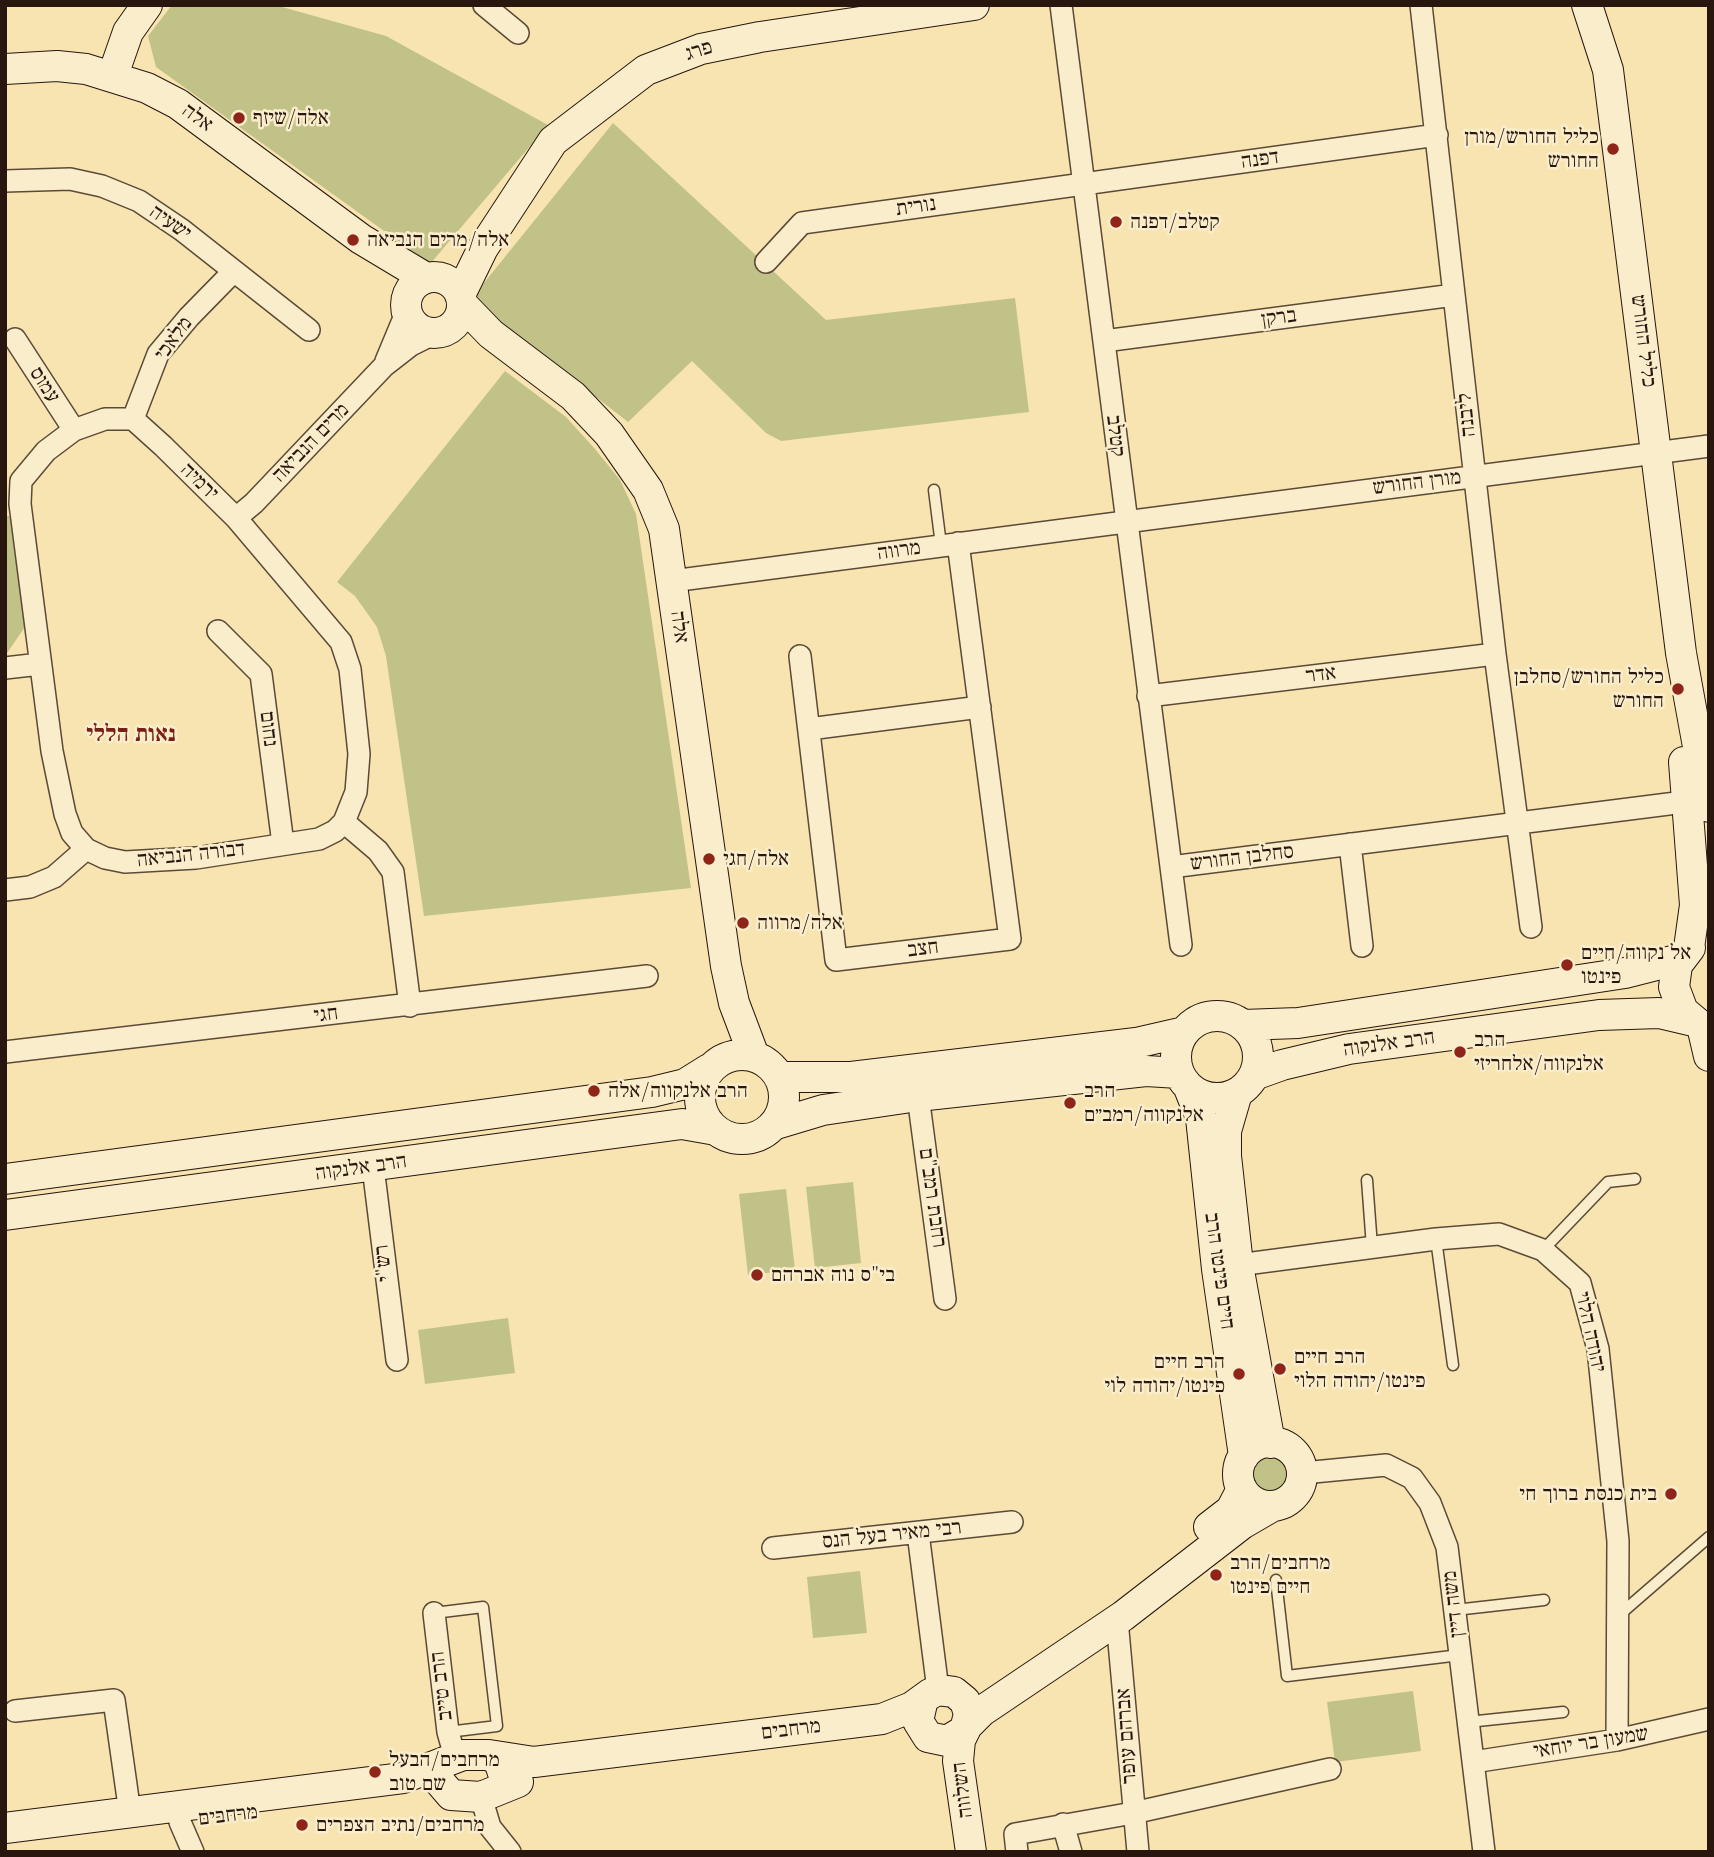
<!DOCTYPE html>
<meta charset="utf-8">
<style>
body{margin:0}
#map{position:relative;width:1714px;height:1857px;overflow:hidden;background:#f7e4b1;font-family:"Old Standard TT",serif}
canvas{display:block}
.frame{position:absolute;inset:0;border:7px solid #29160e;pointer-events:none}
</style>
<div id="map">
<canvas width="1714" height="1857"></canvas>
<div class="frame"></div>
</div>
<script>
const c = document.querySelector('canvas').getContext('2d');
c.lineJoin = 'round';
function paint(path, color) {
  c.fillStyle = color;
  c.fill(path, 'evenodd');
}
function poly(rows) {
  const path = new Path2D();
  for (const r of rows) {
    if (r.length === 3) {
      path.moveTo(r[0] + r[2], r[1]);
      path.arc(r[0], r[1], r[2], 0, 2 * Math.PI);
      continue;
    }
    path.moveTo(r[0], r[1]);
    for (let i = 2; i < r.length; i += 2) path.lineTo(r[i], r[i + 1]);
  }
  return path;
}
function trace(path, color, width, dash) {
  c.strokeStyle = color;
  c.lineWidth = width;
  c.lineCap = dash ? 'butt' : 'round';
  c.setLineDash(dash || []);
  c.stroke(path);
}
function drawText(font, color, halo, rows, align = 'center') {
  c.font = font + ' "Old Standard TT","Frank Ruhl Libre",serif';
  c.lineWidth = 5;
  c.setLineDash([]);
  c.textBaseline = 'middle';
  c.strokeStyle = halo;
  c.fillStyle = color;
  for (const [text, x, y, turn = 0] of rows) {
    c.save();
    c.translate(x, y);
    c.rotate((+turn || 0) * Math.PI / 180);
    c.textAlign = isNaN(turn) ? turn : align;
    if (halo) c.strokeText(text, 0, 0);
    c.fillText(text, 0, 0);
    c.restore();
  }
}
paint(poly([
 [172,5,275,5,386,36,548,125,430,264,156,67,148,36],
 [613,123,826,320,1015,298,1029,412,781,441,766,433,692,361,628,422,471,299],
 [505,371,566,417,595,449,620,480,636,514,691,888,424,916,386,656,377,627,355,596,337,582],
 [5,516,16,516,27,624,5,656],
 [853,1182,861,1263,815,1268,806,1187],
 [786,1189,795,1270,748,1275,739,1194],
 [508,1318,515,1373,425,1384,418,1330],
 [1271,1474,18],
 [860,1571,867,1633,813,1638,807,1577],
 [1413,1691,1421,1751,1335,1762,1327,1702]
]), '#c1c288');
const lane = poly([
 [934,490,941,545],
 [1367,1180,1372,1247],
 [1436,1239,1453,1365],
 [1543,1250,1608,1182,1635,1179],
 [1276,1580,1287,1676,1460,1655],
 [1455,1610,1544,1600],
 [434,1613,483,1607,497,1726,448,1732],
 [1618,1616,1709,1537],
 [1468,1722,1563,1712]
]);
const street = poly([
 [484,5,518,33],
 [1061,5,1181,945],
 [1421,5,1495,654,1531,927],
 [5,181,70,179,102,186,139,201,182,230,309,330],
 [766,262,802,223,1437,135],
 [15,339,74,430],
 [1104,341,1454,295],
 [386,361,406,313],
 [105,419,133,419,163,446,236,518,341,642,350,669,359,754,356,792,344,822,335,831,319,839,196,858,125,862,105,858,86,849,72,833,65,814,52,751,20,504,21,481,46,451,74,430,105,419],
 [133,419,158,354,189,317,234,271],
 [236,518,254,503,384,366,411,345,433,334],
 [672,581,1709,446],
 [218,631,261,674,283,844],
 [800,656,836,960,1010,939,958,543],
 [5,668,40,664],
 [1148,696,1495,654],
 [809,729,980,707],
 [344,822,378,851,393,872,410,1006],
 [1350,844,1362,946],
 [1171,867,1700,800],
 [5,890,30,887,54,877,86,849],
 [5,1052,647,976],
 [918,1096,945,1299],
 [373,1167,397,1360],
 [1238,1265,1436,1239,1499,1234,1543,1250,1580,1283,1598,1349,1618,1541,1617,1740],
 [1303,1473,1386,1465,1412,1478,1430,1503,1447,1547,1484,1852],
 [918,1533,938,1690],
 [773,1548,1012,1522],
 [434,1613,448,1732,455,1757],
 [1117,1620,1138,1852],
 [15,1711,114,1700,130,1813],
 [1473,1762,1617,1740,1709,1719],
 [481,1797,490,1827,510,1852],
 [180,1822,193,1852],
 [1063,1824,1071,1852],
 [1017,1852,1015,1834,1133,1813,1330,1769]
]);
const secondary = poly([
 [1587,5,1608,70,1681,653,1709,807],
 [5,69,57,66,86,69,147,88,178,104,361,239,426,278],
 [113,75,128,32,147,5],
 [434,305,28],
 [460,295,483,248,553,141,646,70,701,49,760,37,974,5],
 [462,304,491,334,573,396,609,434,648,490,664,529,726,966,734,1003,754,1056],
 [1684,762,1695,905,1689,948],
 [1690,948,1677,965,1674,987,1683,1011,1701,1026],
 [1217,1057,41],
 [1243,1025,1298,1023,1625,973,1680,959],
 [1702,1026,1709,1056],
 [742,1097,42],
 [1254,1075,1282,1065,1349,1049,1599,1015,1659,1013,1693,1021],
 [779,1077,851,1077,1136,1043,1184,1032],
 [1189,1088,1201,1118,1217,1269,1244,1456],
 [1237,1093,1226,1131,1226,1156,1238,1265,1270,1443],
 [773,1125,823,1110,918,1096,1146,1071,1179,1073],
 [5,1179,652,1092,685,1084,709,1069],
 [5,1215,682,1124,716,1130],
 [1270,1474,32],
 [1209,1527,1231,1510,1242,1489],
 [967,1726,982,1711,1123,1616,1242,1524,1273,1506],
 [965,1730,960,1740,958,1761,971,1852],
 [489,1755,534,1762,882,1719,912,1707,930,1694,938,1690,954,1692,965,1701,969,1714,965,1730,947,1741,928,1737,918,1721,923,1699],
 [442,1763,437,1772,439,1781,451,1795,481,1797,518,1782],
 [5,1828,403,1778,463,1755,489,1755,499,1761,505,1779,502,1787]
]);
trace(lane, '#5c4a37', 13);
trace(street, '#5c4a37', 24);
trace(secondary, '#29160e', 32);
trace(lane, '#faedcc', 10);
trace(street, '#faedcc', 21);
trace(secondary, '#faedcc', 30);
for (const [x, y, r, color] of [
 [239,118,7,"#8f2418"],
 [1613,149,7,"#8f2418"],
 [1116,222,7,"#8f2418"],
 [353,240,7,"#8f2418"],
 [1678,689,7,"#8f2418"],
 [709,859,7,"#8f2418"],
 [743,923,7,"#8f2418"],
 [1567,965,7,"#8f2418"],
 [1460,1052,7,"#8f2418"],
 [594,1091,7,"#8f2418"],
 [1070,1103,7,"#8f2418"],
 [757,1275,7,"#8f2418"],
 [1280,1369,7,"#8f2418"],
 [1239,1374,7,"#8f2418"],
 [1671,1494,7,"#8f2418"],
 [1216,1575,7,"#8f2418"],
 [375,1772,7,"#8f2418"],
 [302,1825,7,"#8f2418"]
]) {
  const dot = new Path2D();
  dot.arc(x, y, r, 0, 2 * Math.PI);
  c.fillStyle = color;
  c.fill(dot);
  trace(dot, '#faedcc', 2.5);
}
drawText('21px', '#29160e', '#faedcc', [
 ["פרג",699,51,-17],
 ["אלה",197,118,36],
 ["דפנה",1260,160,-8],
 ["נורית",916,207,-8],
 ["ישעיה",170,223,35],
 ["ברקן",1279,318,-8],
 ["מלאכי",174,339,-54],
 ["כליל החורש",1643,341,83],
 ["עמוס",44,385,57],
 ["ליבנה",1467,415,-96],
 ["קטלב",1115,436,83],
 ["מרים הנביאה",311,443,-46],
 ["ירמיה",199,482,44],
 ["מורן החורש",1417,483,-7],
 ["מרווה",899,551,-8],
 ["אלה",679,627,82],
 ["אדר",1321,675,-7],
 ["נחום",268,729,83],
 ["דבורה הנביאה",191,855,-6],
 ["סחלבן החורש",1242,858,-7],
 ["חצב",923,949,-7],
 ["חגי",326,1015,-7],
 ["הרב אלנקוה",1389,1044,-8],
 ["הרב אלנקוה",361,1168,-8],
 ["רחבת רמב\"ם",932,1198,82],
 ["רש\"י",384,1263,-97],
 ["חיים פינטו הרב",1219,1271,82],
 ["יהודה הלוי",1590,1332,78],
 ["רבי מאיר בעל הנס",892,1535,-6],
 ["משה דיין",1454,1604,-97],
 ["הרב טייב",442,1686,-97],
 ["מרחבים",791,1730,-7],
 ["אברהם עופר",1127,1736,-94],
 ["שמעון בר יוחאי",1591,1743,-9],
 ["השלווה",963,1790,-97],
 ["מרחבים",228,1816,-7]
]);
drawText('21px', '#29160e', '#faedcc', [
 ["אלה/שיזף",253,118],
 ["כליל החורש/מורן",1599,137,"right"],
 ["החורש",1599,161,"right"],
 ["קטלב/דפנה",1130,222],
 ["אלה/מרים הנביאה",367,240],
 ["כליל החורש/סחלבן",1664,677,"right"],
 ["החורש",1664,701,"right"],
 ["אלה/חגי",723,859],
 ["אלה/מרווה",757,923],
 ["אל נקווה/חיים",1581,953],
 ["פינטו",1581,977],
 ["הרב",1474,1040],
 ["אלנקווה/אלחריזי",1474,1064],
 ["הרב אלנקווה/אלה",608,1091],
 ["הרב",1084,1091],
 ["אלנקווה/רמב״ם",1084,1115],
 ["בי\"ס נוה אברהם",771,1275],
 ["הרב חיים",1294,1357],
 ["פינטו/יהודה הלוי",1294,1381],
 ["הרב חיים",1225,1362,"right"],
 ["פינטו/יהודה לוי",1225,1386,"right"],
 ["בית כנסת ברוך חי",1657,1494,"right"],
 ["מרחבים/הרב",1230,1563],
 ["חיים פינטו",1230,1587],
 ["מרחבים/הבעל",389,1760],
 ["שם טוב",389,1784],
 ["מרחבים/נתיב הצפרים",316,1825]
], 'left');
drawText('bold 23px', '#7a1f14', '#faedcc', [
 ["נאות הללי",131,735]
]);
</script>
